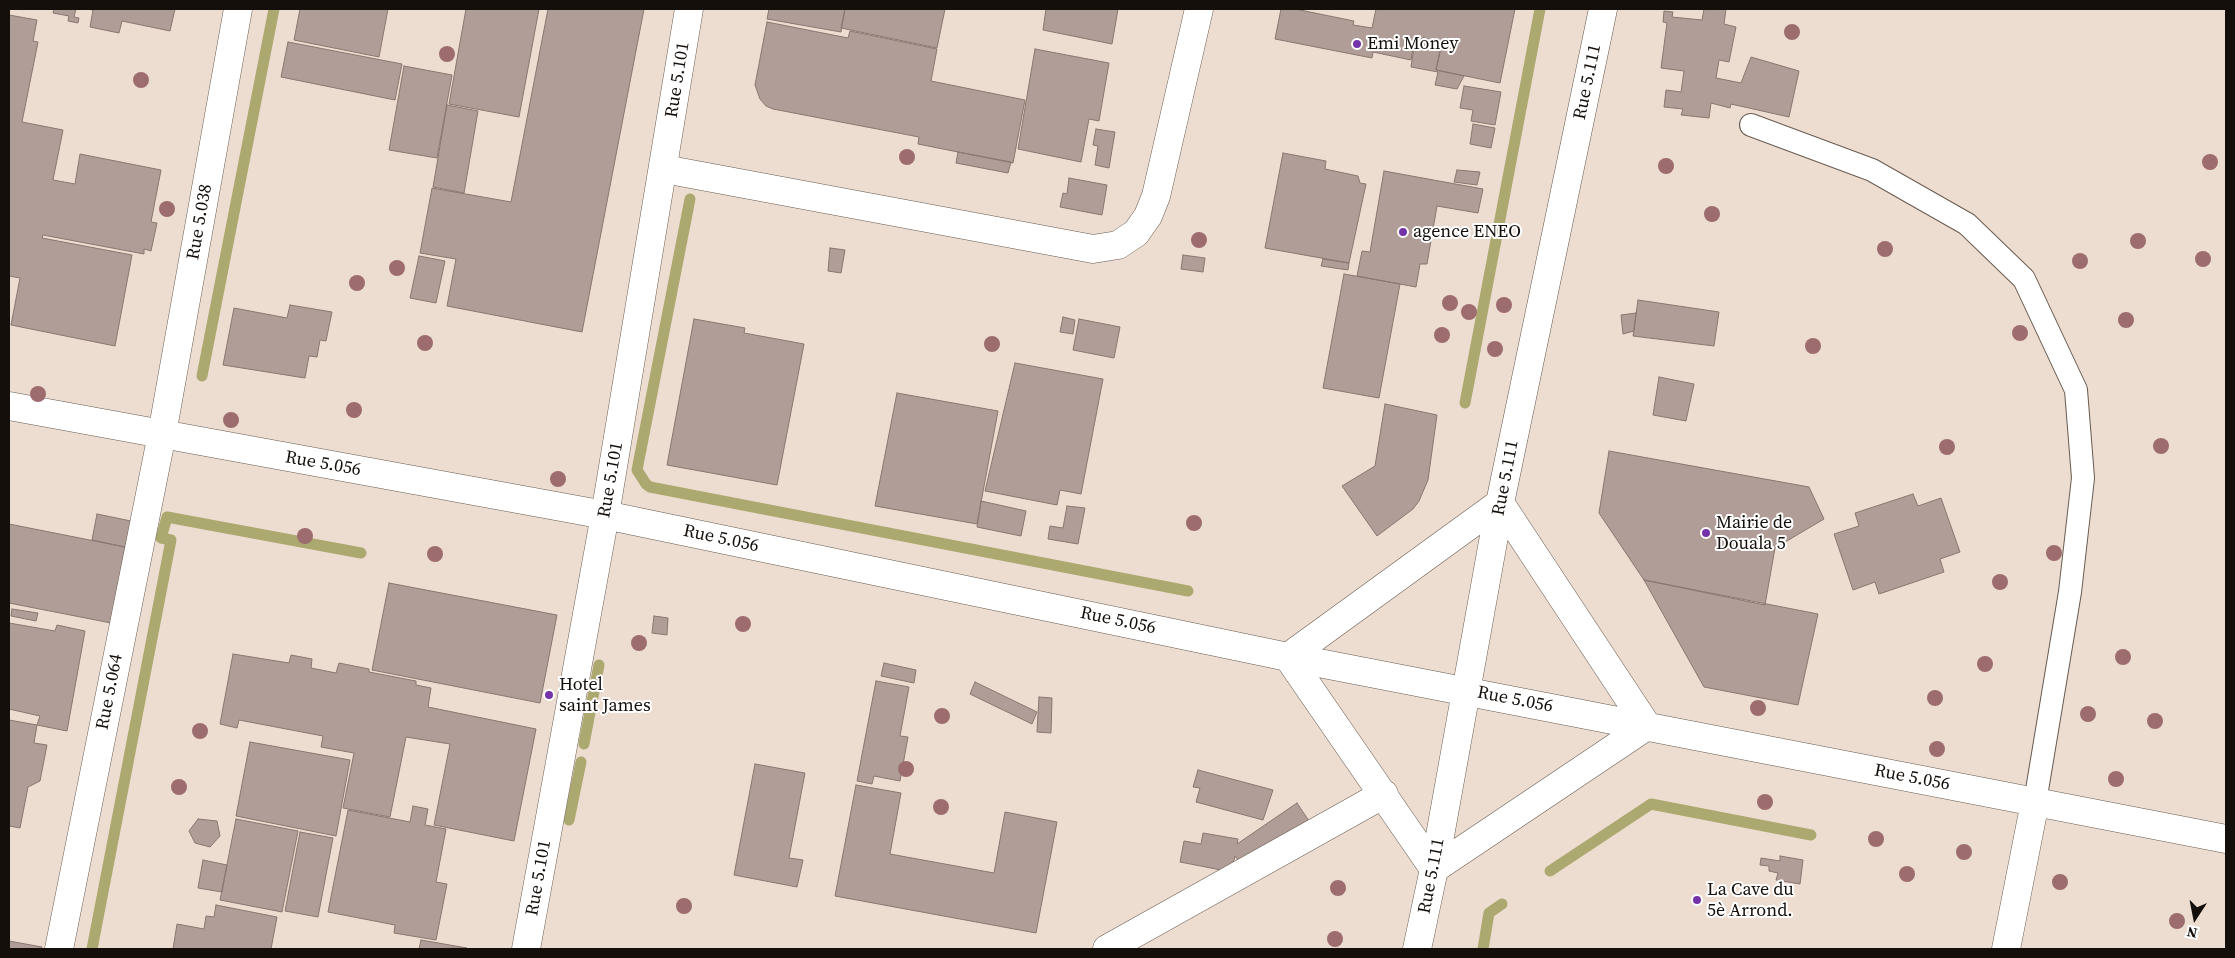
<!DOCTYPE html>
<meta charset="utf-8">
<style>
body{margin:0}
#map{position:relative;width:2235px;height:958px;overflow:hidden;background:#edddd0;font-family:"Source Serif 4",serif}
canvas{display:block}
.frame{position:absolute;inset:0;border:10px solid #140f0b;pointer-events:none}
.north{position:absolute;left:2170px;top:893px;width:50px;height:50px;-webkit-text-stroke:4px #fff;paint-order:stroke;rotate:191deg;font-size:14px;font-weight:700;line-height:20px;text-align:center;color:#140f0b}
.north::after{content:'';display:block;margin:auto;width:18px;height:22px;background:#140f0b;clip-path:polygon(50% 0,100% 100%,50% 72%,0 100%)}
</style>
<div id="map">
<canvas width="2235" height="958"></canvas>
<div class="frame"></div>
<div class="north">N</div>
</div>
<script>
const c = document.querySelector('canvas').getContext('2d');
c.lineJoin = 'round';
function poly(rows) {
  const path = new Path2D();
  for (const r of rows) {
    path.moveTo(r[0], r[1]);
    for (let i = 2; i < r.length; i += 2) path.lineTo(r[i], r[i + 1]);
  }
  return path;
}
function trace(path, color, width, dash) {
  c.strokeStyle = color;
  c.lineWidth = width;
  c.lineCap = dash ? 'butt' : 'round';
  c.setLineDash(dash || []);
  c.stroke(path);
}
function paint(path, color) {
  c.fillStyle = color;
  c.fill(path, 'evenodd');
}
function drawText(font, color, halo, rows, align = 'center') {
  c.font = font + ' "Source Serif 4",serif';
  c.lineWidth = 4;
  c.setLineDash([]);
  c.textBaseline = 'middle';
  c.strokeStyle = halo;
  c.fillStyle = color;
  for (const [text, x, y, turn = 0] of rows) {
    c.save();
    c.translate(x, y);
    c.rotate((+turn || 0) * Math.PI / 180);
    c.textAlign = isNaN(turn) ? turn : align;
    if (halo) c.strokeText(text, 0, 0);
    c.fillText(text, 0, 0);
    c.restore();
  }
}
trace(poly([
 [690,199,637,470,646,484,650,487,1188,591],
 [202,376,274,9],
 [1465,403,1540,9],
 [584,744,599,665],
 [569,820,581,762],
 [1550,871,1651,804,1811,835],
 [92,949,171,540,161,538,167,517,361,553],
 [1483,949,1489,913,1502,904]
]), '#aba870', 11);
const building = poly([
 [54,9,76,9,74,17,79,18,78,23,68,21,69,16,53,13,54,9],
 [86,9,175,9,170,31,122,21,119,33,90,27,93,10,86,9],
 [300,9,388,9,379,57,294,40,300,9],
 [466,9,539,9,519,117,449,104,466,9],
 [548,9,644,9,582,332,447,306,456,259,420,253,432,188,511,202,548,9],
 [769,9,845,9,841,32,767,19,769,9],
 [845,9,945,9,937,48,841,28,845,9],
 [1046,9,1118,9,1112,44,1043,30,1046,9],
 [1281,9,1295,9,1354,21,1353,25,1372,28,1376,9,1515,9,1500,83,1436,70,1441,47,1433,41,1424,38,1415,40,1411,60,1373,52,1372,58,1275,39,1281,9],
 [1704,9,1726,9,1724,24,1736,27,1729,62,1719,60,1716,78,1741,83,1751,57,1799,71,1789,117,1731,104,1730,108,1711,103,1709,118,1681,115,1683,109,1664,107,1666,90,1681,92,1684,71,1661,68,1667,23,1663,22,1664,11,1673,12,1672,17,1702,20,1704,9],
 [9,15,37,20,33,41,38,42,22,122,63,130,53,180,75,184,80,154,161,170,151,222,157,223,151,251,144,249,144,254,43,235,42,238,132,255,115,346,11,325,20,278,9,276,9,15],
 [767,22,848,38,850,31,937,49,931,81,1025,100,1013,163,918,144,919,137,773,109,766,106,760,99,755,85,767,22],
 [1424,38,1433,41,1441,47,1436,70,1464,76,1457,89,1435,85,1438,72,1411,67,1415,40,1424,38],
 [288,42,402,64,395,100,281,77,288,42],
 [1035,49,1109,63,1099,121,1089,119,1081,162,1018,149,1035,49],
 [404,66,452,75,437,158,389,150,404,66],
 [1464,86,1501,92,1495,125,1471,121,1473,110,1460,108,1464,86],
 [447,105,478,111,464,193,433,187,447,105],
 [1473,124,1495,128,1491,148,1470,144,1473,124],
 [1096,129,1115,132,1109,168,1095,165,1098,146,1093,145,1096,129],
 [958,152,1011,162,1008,173,956,163,958,152],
 [1283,153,1326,161,1325,169,1358,176,1360,183,1366,184,1349,263,1265,248,1283,153],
 [1457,170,1480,172,1477,185,1454,182,1457,170],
 [1384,171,1483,189,1478,213,1437,206,1427,264,1420,264,1416,287,1357,276,1362,251,1370,252,1384,171],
 [1069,178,1107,185,1102,215,1060,207,1063,193,1067,194,1069,178],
 [830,248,845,250,841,273,828,271,830,248],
 [1183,255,1205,258,1203,272,1181,269,1183,255],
 [419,256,445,261,436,303,410,298,419,256],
 [1323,259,1349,263,1348,270,1321,266,1323,259],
 [1344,274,1400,284,1379,398,1323,388,1344,274],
 [1638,300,1719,312,1714,346,1633,336,1638,300],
 [290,305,332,312,326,341,320,340,317,357,309,356,305,378,223,365,234,308,287,318,290,305],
 [1636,313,1634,331,1623,334,1621,315,1636,313],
 [1063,317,1075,320,1073,334,1060,332,1063,317],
 [694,319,745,328,744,333,804,344,777,485,667,465,694,319],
 [1079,319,1120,327,1114,358,1073,350,1079,319],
 [1015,363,1103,379,1081,494,1060,490,1057,505,985,491,1015,363],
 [1659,377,1694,384,1686,421,1653,415,1659,377],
 [897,393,998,411,977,524,875,506,897,393],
 [1385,404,1437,415,1428,480,1419,501,1413,509,1377,536,1342,486,1375,466,1385,404],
 [1609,451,1809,487,1824,519,1775,548,1765,605,1644,580,1599,513,1609,451],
 [1913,494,1918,506,1941,498,1960,552,1940,559,1944,572,1879,594,1875,582,1853,590,1834,534,1859,526,1855,513,1913,494],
 [981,501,1026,511,1021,536,977,527,981,501],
 [1067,506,1085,508,1078,544,1048,539,1050,526,1063,528,1067,506],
 [97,514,131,521,125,547,92,540,97,514],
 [9,524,125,547,111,623,9,603,9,524],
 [1644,580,1818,614,1798,705,1704,687,1644,580],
 [389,583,557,615,540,703,372,670,389,583],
 [12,609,38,613,36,621,11,616,12,609],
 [654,616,668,618,667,635,652,633,654,616],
 [9,623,55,631,57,625,85,631,67,731,37,725,40,716,9,709,9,623],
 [233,654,289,663,291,655,312,659,311,668,336,673,339,663,369,669,369,672,416,681,416,685,431,688,428,707,536,729,514,841,434,825,450,744,406,737,390,817,343,808,354,753,321,747,323,736,239,720,237,728,220,724,233,654],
 [884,663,916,670,914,683,881,676,884,663],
 [876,681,909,687,900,736,908,737,900,781,874,776,872,784,857,781,876,681],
 [975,682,1037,712,1032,724,970,694,975,682],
 [1039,697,1052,698,1051,733,1037,732,1039,697],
 [9,720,37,725,34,743,47,745,40,781,28,787,20,828,9,826,9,720],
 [250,742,350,760,336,836,236,816,250,742],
 [755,764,805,773,789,858,803,860,797,887,734,875,755,764],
 [1198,770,1273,790,1263,820,1196,802,1200,788,1193,787,1198,770],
 [856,785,901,793,890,854,994,873,1005,812,1057,822,1036,933,835,896,856,785],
 [1297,803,1309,821,1242,866,1235,856,1231,872,1180,862,1184,841,1201,844,1203,833,1238,839,1237,844,1297,803],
 [413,806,428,809,425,825,446,829,436,882,447,884,436,940,394,933,395,925,328,912,348,810,410,822,413,806],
 [198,819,217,821,220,836,210,847,195,843,189,831,198,819],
 [236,819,298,831,282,912,220,900,236,819],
 [300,832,333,838,318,917,285,911,300,832],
 [1780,856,1803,860,1800,884,1776,880,1778,873,1769,871,1769,866,1760,865,1761,858,1780,861,1780,856],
 [203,860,227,865,222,892,198,888,203,860],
 [216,905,277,917,271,949,173,949,177,924,204,929,206,916,214,917,216,905],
 [421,940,467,948,419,949,421,940],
 [9,941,42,947,41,949,9,949,9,941]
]);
paint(building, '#b19d97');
trace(building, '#897670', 1);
const service = poly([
 [1751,125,1872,170,1967,224,2024,279,2076,390,2083,478,2070,592,2035,802]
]);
const minor = poly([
 [664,169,1093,249,1118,245,1136,233,1148,216,1156,196,1199,9],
 [9,406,605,515,1288,657,2226,839],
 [1500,503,1647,726,1434,869,1288,657,1500,503],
 [59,949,162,434,238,9],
 [526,949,605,515,689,9],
 [1107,949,1384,794],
 [1417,949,1434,869,1500,503,1603,9],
 [2006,949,2035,802]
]);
trace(service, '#695b50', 24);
trace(minor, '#695b50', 29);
trace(service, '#fff', 22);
trace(minor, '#fff', 28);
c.fillStyle = '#9c6c6f';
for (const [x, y] of [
 [1792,32],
 [447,54],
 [141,80],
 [907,157],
 [2210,162],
 [1666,166],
 [167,209],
 [1712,214],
 [1199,240],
 [2138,241],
 [1885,249],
 [2203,259],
 [2080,261],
 [397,268],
 [357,283],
 [1450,303],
 [1504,305],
 [1469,312],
 [2126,320],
 [2020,333],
 [1442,335],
 [425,343],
 [992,344],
 [1813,346],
 [1495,349],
 [38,394],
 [354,410],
 [231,420],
 [2161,446],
 [1947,447],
 [558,479],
 [1194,523],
 [305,536],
 [2054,553],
 [435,554],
 [2000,582],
 [743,624],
 [639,643],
 [2123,657],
 [1985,664],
 [1935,698],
 [1758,708],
 [2088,714],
 [942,716],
 [2155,721],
 [200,731],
 [1937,749],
 [906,769],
 [2116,779],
 [179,787],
 [1765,802],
 [941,807],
 [1876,839],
 [1964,852],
 [1907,874],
 [2060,882],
 [1338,888],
 [684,906],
 [2177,921],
 [1335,939]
]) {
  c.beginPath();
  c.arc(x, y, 8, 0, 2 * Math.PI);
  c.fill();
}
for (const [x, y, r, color] of [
 [1357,44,5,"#7433a8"],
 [1403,232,5,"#7433a8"],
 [1706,533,5,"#7433a8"],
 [549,695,5,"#7433a8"],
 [1697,900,5,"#7433a8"]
]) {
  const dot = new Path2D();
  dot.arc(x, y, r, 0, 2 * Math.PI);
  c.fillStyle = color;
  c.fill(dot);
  trace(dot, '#fff', 2);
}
drawText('18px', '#140f0b', '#fff', [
 ["Emi Money",1367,44],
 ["agence ENEO",1413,232],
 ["Mairie de",1716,523],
 ["Douala 5",1716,544],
 ["Hotel",559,685],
 ["saint James",559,706],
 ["La Cave du",1707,890],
 ["5è Arrond.",1707,911]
], 'left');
drawText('18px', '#140f0b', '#fff', [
 ["Rue 5.101",678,80,-81],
 ["Rue 5.111",1588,82,-78],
 ["Rue 5.038",200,222,-80],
 ["Rue 5.056",323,464,10],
 ["Rue 5.111",1506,478,-79],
 ["Rue 5.101",611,480,-80],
 ["Rue 5.056",721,539,12],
 ["Rue 5.056",1118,621,12],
 ["Rue 5.064",110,692,-79],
 ["Rue 5.056",1515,700,11],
 ["Rue 5.056",1912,778,11],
 ["Rue 5.111",1432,876,-79],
 ["Rue 5.101",539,878,-80]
]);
</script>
